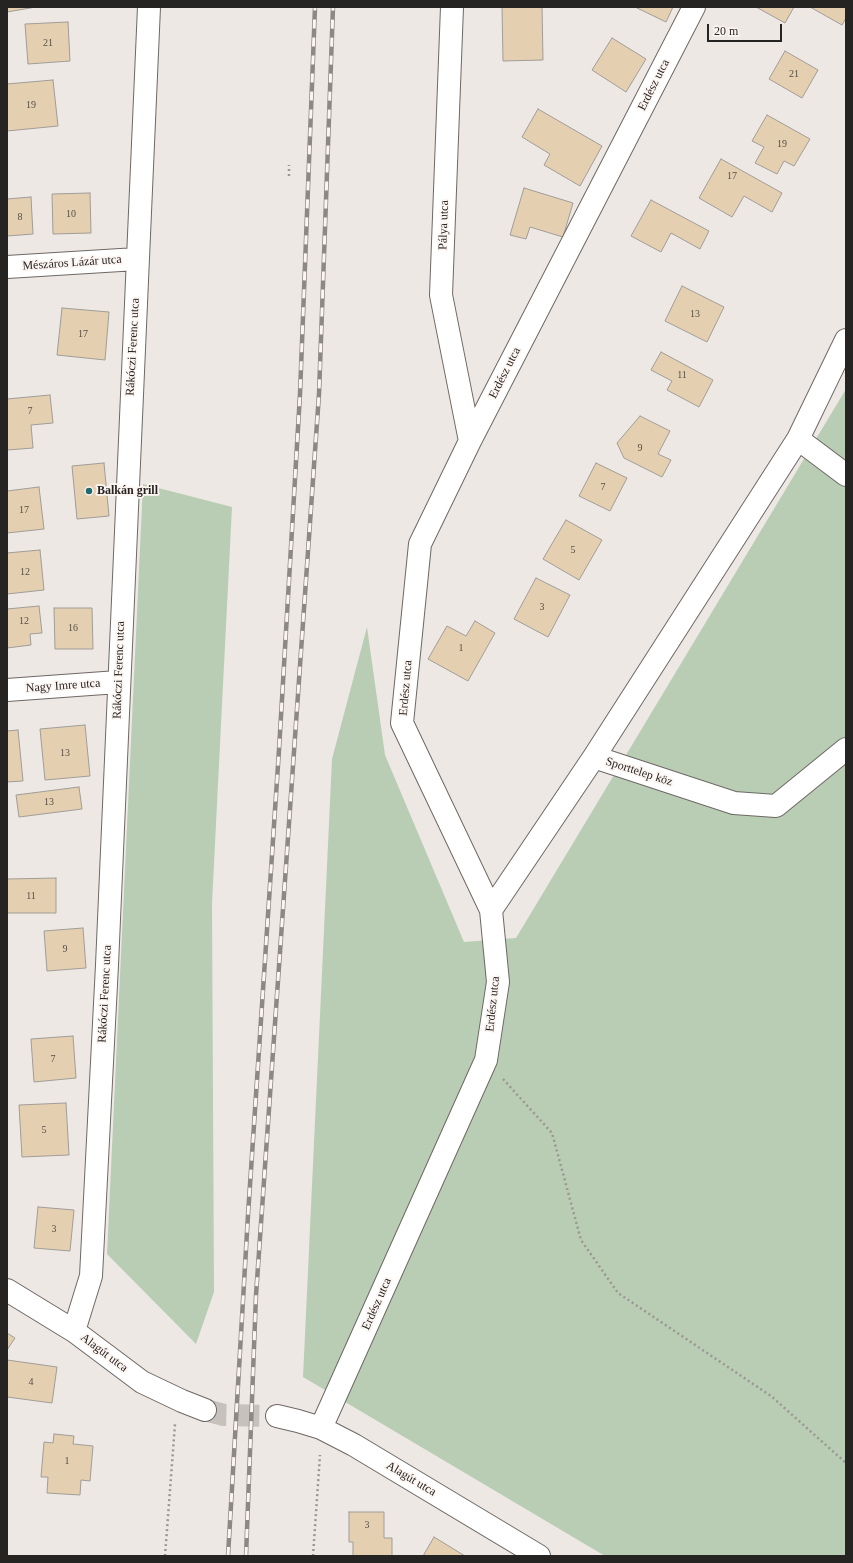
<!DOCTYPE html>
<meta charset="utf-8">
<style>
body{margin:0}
#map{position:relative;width:853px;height:1563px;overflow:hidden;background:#eee8e4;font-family:Georgia,serif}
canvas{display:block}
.frame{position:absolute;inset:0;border:8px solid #262423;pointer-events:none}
.scale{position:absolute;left:707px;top:24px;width:75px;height:18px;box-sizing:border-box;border:2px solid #262423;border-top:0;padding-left:5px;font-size:12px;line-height:14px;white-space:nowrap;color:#262423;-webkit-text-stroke:3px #fcf5f1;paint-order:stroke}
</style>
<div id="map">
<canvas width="853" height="1563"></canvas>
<div class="frame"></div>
<div class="scale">20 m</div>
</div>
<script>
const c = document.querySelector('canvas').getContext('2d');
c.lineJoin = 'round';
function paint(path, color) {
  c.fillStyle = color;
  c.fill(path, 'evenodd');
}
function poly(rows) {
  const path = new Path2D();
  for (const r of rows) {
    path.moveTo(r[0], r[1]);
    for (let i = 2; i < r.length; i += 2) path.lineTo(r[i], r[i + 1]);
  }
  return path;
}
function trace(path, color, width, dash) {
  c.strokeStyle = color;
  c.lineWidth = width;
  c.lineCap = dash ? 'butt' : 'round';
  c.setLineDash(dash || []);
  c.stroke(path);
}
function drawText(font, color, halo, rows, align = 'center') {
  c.font = font + ' Georgia,serif';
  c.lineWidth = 3.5;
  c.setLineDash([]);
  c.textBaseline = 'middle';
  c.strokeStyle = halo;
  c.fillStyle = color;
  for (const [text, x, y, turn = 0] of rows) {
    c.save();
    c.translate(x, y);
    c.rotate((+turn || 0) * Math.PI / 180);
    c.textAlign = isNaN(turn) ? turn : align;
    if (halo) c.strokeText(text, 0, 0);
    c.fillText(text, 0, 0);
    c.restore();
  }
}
paint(poly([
 [846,389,846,1556,605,1556,303,1377,332,759,367,627,385,755,464,942,516,938],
 [143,484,232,507,212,903,214,1292,196,1344,107,1254]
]), '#b9cdb4');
const building = poly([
 [7,7,36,7,7,12,7,7],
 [502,7,542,7,543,60,503,61,502,7],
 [635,7,673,7,666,22,635,7],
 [756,7,794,7,785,23,756,7],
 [810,7,846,7,846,18,842,25,810,7],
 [68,22,70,61,28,64,25,24,68,22],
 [612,38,646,59,626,92,592,70,612,38],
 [785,51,818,70,802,98,769,79,785,51],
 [53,80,58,126,7,131,7,84,53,80],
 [538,109,602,146,580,186,544,165,550,154,522,137,538,109],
 [767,115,810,139,794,166,784,161,777,174,755,163,764,147,752,141,767,115],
 [721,159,782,193,772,212,744,196,732,217,699,198,721,159],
 [524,188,573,203,563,237,530,227,526,239,510,235,524,188],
 [90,193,91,233,53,234,52,194,90,193],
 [31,197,33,234,7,236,7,199,31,197],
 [651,200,709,231,700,249,671,233,661,252,631,236,651,200],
 [682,286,724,307,707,342,665,321,682,286],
 [62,308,109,312,105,360,57,355,62,308],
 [661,352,713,380,699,407,667,390,672,381,651,370,661,352],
 [50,395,53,423,31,425,33,448,7,450,7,399,50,395],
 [640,416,670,431,658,454,671,460,662,477,624,458,617,443,640,416],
 [104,463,109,516,77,519,72,466,104,463],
 [596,463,627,478,610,511,579,496,596,463],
 [39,487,44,529,7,533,7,491,39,487],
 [566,520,602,540,579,580,543,559,566,520],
 [40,550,44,590,7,594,7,553,40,550],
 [536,578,570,595,548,637,514,619,536,578],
 [39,606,42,633,30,634,31,645,7,648,7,609,39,606],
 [54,608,92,608,93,649,55,649,54,608],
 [475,621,495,633,468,681,428,659,447,626,466,636,475,621],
 [85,725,90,776,45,780,40,729,85,725],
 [18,730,23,781,7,782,7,731,18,730],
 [79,787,82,809,19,817,16,795,79,787],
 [56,878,56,913,7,913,7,879,56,878],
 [83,928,86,968,47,971,44,931,83,928],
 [73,1036,76,1078,34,1082,31,1039,73,1036],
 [66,1103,69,1155,22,1157,19,1105,66,1103],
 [38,1207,74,1210,70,1251,34,1248,38,1207],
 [7,1333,15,1338,7,1350,7,1333],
 [7,1360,57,1367,52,1403,7,1397,7,1360],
 [54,1434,74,1436,73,1444,93,1446,90,1481,81,1480,80,1495,47,1493,48,1477,41,1477,44,1442,53,1443,54,1434],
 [349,1512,384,1512,384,1538,392,1538,392,1556,353,1556,353,1542,349,1542,349,1512],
 [434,1537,465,1556,423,1556,434,1537]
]);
paint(building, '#e4d0b1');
trace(building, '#a09c97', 1);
trace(poly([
 [205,1410,224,1415,277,1416]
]), '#c6c1bd', 22, [22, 11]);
const minor = poly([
 [452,7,441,295,470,441],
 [7,267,137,259],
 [798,439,846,475],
 [7,690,118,682],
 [594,757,798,439,846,340],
 [491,910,594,757,734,803,776,806,846,749],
 [7,1290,74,1331,142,1382,182,1401,205,1410],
 [74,1331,91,1276,107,965,149,7],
 [277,1416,298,1421,321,1428,354,1445,539,1556],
 [321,1428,486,1060,498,982,491,910,402,723,420,544,470,441,694,7]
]);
trace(minor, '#6e6865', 24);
trace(poly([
 [289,176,289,165],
 [503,1079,552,1133,581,1240,618,1293,771,1396,846,1463],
 [165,1556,175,1424],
 [313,1556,320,1455]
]), '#9a9693', 2.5, [2, 3]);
trace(minor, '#fff', 22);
const rail = poly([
 [228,1556,248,1215,279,750,300,394,315,7],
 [246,1556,256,1295,319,394,333,7]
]);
trace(rail, '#8c8886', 4.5);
trace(rail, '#fcf5f1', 3, [9]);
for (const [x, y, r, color] of [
 [89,491,4,"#1e6a6f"]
]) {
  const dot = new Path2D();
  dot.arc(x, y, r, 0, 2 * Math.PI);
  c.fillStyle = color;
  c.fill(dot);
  trace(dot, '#fcf5f1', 1.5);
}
drawText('10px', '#564f46', null, [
 ["21",48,43],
 ["21",794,74],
 ["19",31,105],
 ["19",782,144],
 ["17",732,176],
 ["10",71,214],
 ["8",20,217],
 ["13",695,314],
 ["17",83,334],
 ["11",682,375],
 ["7",30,411],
 ["9",640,448],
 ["7",603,487],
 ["17",24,510],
 ["5",573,550],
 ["12",25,572],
 ["3",542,607],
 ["12",24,621],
 ["16",73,628],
 ["1",461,648],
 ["13",65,753],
 ["13",49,802],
 ["11",31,896],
 ["9",65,949],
 ["7",53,1059],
 ["5",44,1130],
 ["3",54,1229],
 ["4",31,1382],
 ["1",67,1461],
 ["3",367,1525]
]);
drawText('12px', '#262423', '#fcf5f1', [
 ["Erdész utca",654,85,-63],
 ["Pálya utca",444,225,-88],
 ["Mészáros Lázár utca",72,263,-4],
 ["Rákóczi Ferenc utca",133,347,-87],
 ["Erdész utca",505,373,-63],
 ["Rákóczi Ferenc utca",119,670,-88],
 ["Nagy Imre utca",63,686,-4],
 ["Erdész utca",406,688,-85],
 ["Sporttelep köz",639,772,18],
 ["Rákóczi Ferenc utca",105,994,-87],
 ["Erdész utca",493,1004,-84],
 ["Erdész utca",377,1304,-66],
 ["Alagút utca",104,1353,37],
 ["Alagút utca",411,1479,31]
]);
drawText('bold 12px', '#262423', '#fcf5f1', [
 ["Balkán grill",97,491]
], 'left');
</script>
